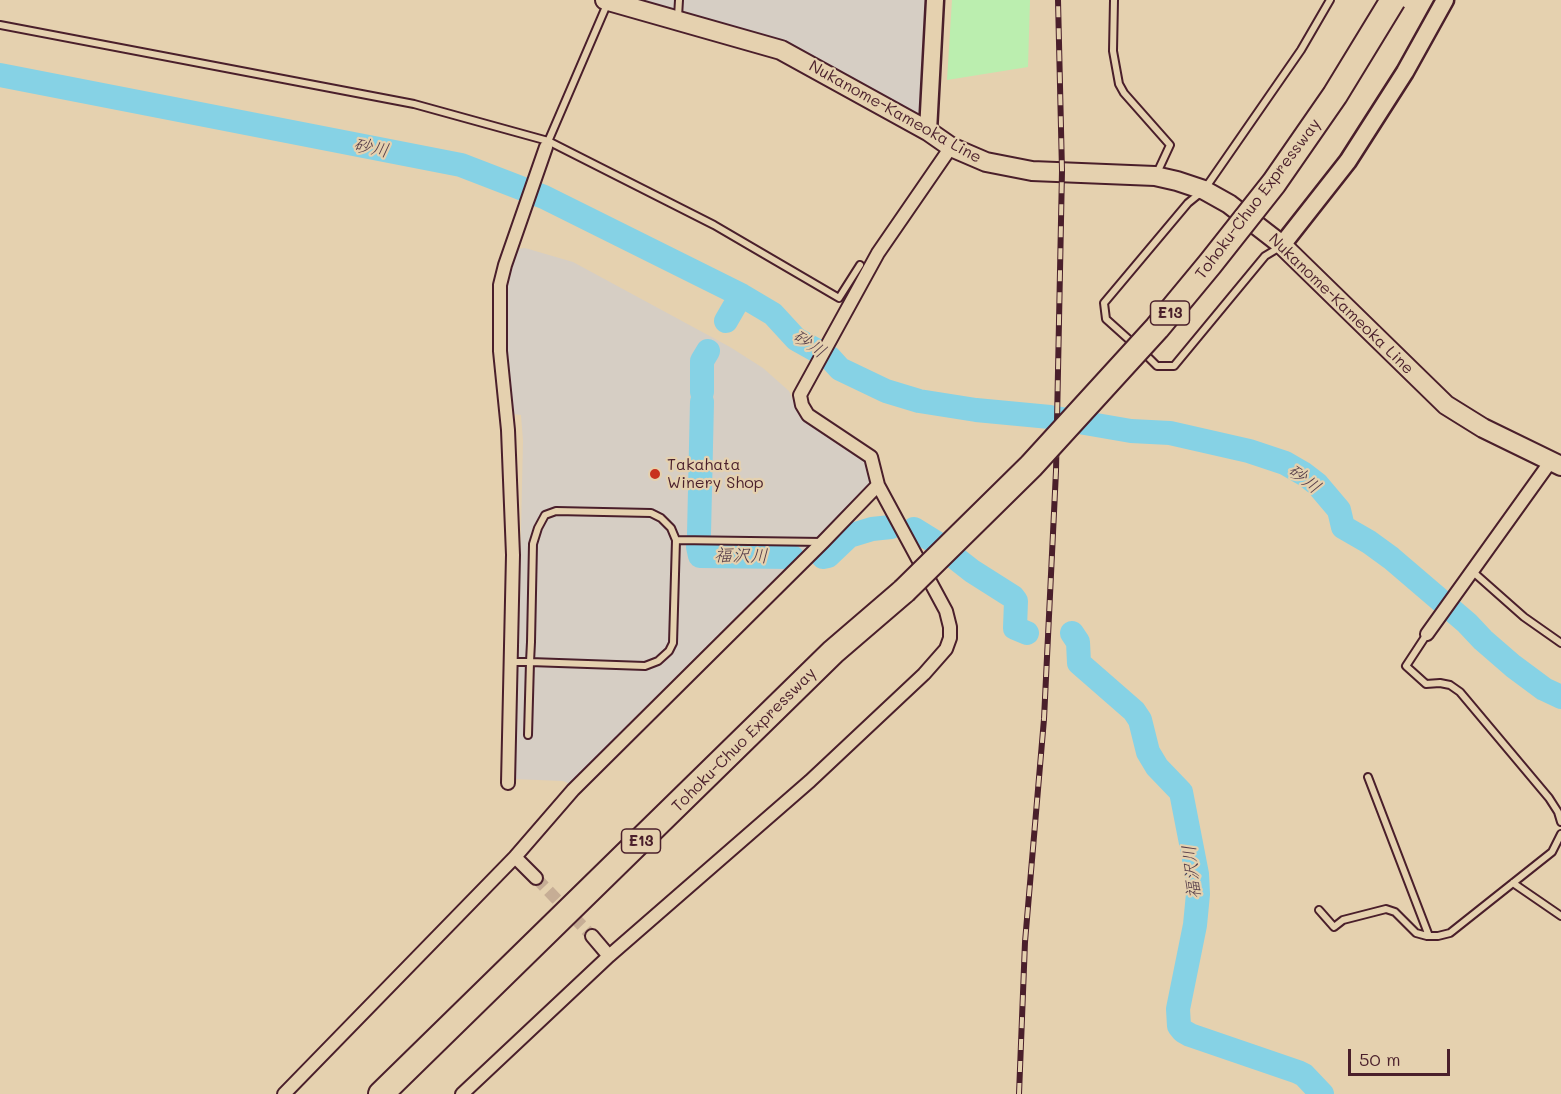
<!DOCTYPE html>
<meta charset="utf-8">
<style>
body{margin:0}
#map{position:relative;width:1561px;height:1094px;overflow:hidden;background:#e5d1af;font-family:Mali,sans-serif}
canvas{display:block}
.scale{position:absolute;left:1348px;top:1049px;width:102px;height:27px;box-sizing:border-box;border:3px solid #4a1f2b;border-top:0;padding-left:8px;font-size:18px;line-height:21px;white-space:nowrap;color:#4a1f2b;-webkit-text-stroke:4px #e5d1af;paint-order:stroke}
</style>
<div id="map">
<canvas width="1561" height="1094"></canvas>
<div class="scale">50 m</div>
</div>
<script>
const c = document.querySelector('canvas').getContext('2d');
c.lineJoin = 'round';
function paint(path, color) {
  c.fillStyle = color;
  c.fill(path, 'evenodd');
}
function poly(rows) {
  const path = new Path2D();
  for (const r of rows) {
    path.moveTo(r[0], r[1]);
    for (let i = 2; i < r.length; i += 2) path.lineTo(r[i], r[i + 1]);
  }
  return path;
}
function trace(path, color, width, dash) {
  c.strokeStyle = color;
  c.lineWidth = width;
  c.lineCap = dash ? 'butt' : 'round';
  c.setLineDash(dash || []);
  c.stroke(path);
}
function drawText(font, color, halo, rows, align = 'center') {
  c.font = font + ' Mali,"Klee One",sans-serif';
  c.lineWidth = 4.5;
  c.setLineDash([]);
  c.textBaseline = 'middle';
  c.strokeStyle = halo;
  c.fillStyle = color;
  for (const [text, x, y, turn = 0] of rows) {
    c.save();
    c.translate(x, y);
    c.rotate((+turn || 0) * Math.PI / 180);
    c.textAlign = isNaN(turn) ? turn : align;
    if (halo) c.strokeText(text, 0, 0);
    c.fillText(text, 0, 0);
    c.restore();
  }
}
paint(poly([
 [605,0,935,0,928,131,781,50],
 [525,248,573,262,730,347,763,368,789,391,797,408,866,460,871,483,629,723,572,785,563,781,513,779,518,662,523,441,521,415,513,414,505,318,506,294,512,267,518,249]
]), '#d6cec4');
paint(poly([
 [952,0,1030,0,1028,67,947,80]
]), '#bbeeaf');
trace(poly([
 [0,75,461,165,544,197,741,295,773,314,796,339,830,358,840,369,886,391,919,401,976,410,1050,417,1131,431,1170,433,1249,451,1285,463,1304,474,1317,484,1339,510,1343,527,1369,542,1391,558,1467,623,1483,640,1513,666,1544,689,1561,697],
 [726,321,741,295],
 [702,392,702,361,708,351],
 [914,529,935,542,972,571,1013,597,1016,601,1015,628,1027,633],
 [699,534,702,402],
 [698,547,700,556,792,557],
 [823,557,828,556,849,536,872,529,891,527],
 [1072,633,1078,642,1079,663,1134,711,1140,720,1148,752,1157,767,1181,792,1197,874,1198,894,1195,925,1178,1009,1179,1026,1183,1031,1190,1035,1298,1072,1304,1075,1322,1094]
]), '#86d2e5', 24);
trace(poly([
 [536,878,592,936]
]), '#c6ad95', 12, [12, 6]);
const service = poly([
 [1114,0,1113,51,1119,84,1124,93,1170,145,1157,173],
 [678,17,679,0],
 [0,25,414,104,548,141,714,225,839,298,860,265],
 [547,144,608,2],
 [1135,345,1106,319,1104,303,1188,203,1204,190,1301,50,1330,0],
 [1143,352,1157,366,1174,366,1265,256,1280,247],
 [676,540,823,542],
 [1472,571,1524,617,1561,643],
 [1427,634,1406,666,1426,684,1440,683,1450,685,1460,692,1549,798,1558,812,1561,822],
 [511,662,530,662,645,666,658,661,669,651,673,643,676,540,671,528,661,518,651,513,556,511,545,515,538,528,533,544,531,642,530,662,528,735],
 [1368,777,1429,936],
 [1513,883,1561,916],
 [1319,910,1334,927,1343,920,1386,909,1395,912,1416,933,1427,936,1438,936,1450,933,1552,852,1561,834]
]);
const minor = poly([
 [1427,634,1551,461],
 [508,783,513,555,508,430,500,351,500,285,505,265,546,147],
 [515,857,536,878],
 [592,936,609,956],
 [284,1094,515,857,573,790,823,542,878,485],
 [462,1094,609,956,810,781,924,674,946,649,950,638,950,627,946,611,878,485,871,457,808,415,802,405,800,395,878,253,951,147]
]);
const tertiary = poly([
 [928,131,935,0],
 [1282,245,1348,161,1405,72,1445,0]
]);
const secondary = poly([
 [605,0,781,50,928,131,951,147,986,162,1032,171,1155,176,1177,181,1204,190,1229,204,1282,245,1446,405,1483,428,1561,466]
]);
const motorway = poly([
 [381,1094,833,652,904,591]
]);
trace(service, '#4a1f2b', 10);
trace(minor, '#4a1f2b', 16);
trace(tertiary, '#4a1f2b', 21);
trace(secondary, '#4a1f2b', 22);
trace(motorway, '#4a1f2b', 28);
trace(service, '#e5d1af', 6);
trace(minor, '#e5d1af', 12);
trace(tertiary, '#e5d1af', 16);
trace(secondary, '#e5d1af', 18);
trace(motorway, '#e5d1af', 24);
const rail = poly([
 [1019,1094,1025,942,1044,719,1056,471,1062,171,1058,0]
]);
trace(rail, '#4a1f2b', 6);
trace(rail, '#e5d1af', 4, [11]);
const motorwayBridge = poly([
 [904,591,1031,466,1157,328,1210,264,1274,183,1335,95,1393,0]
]);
trace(motorwayBridge, '#4a1f2b', 28, []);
trace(motorwayBridge, '#e5d1af', 24);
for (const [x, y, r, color] of [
 [655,474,6,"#c8321e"]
]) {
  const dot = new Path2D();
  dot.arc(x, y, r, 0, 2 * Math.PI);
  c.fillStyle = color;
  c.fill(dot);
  trace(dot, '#e5d1af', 2);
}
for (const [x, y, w] of [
 [1170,313,39],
 [641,841,39]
]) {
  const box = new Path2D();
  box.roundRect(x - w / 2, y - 12, w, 24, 4.5);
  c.fillStyle = '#e5d1af';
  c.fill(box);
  trace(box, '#4a1f2b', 1.5);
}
drawText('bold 15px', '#4a1f2b', null, [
 ["E13",1170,313],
 ["E13",641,841]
]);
drawText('16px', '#4a1f2b', '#e5d1af', [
 ["Nukanome-Kameoka Line",895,112,29],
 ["Tohoku-Chuo Expressway",1258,199,-53],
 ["Nukanome-Kameoka Line",1341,304,44],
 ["Tohoku-Chuo Expressway",744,740,-45]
]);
drawText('16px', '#4a1f2b', '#e5d1af', [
 ["Takahata",667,465],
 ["Winery Shop",667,483]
], 'left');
drawText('italic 18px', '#533a47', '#e5d1af', [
 ["砂川",371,148,11],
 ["砂川",809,344,34],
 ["砂川",1304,479,37],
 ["福沢川",741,556,1],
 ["福沢川",1192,872,-96]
]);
</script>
